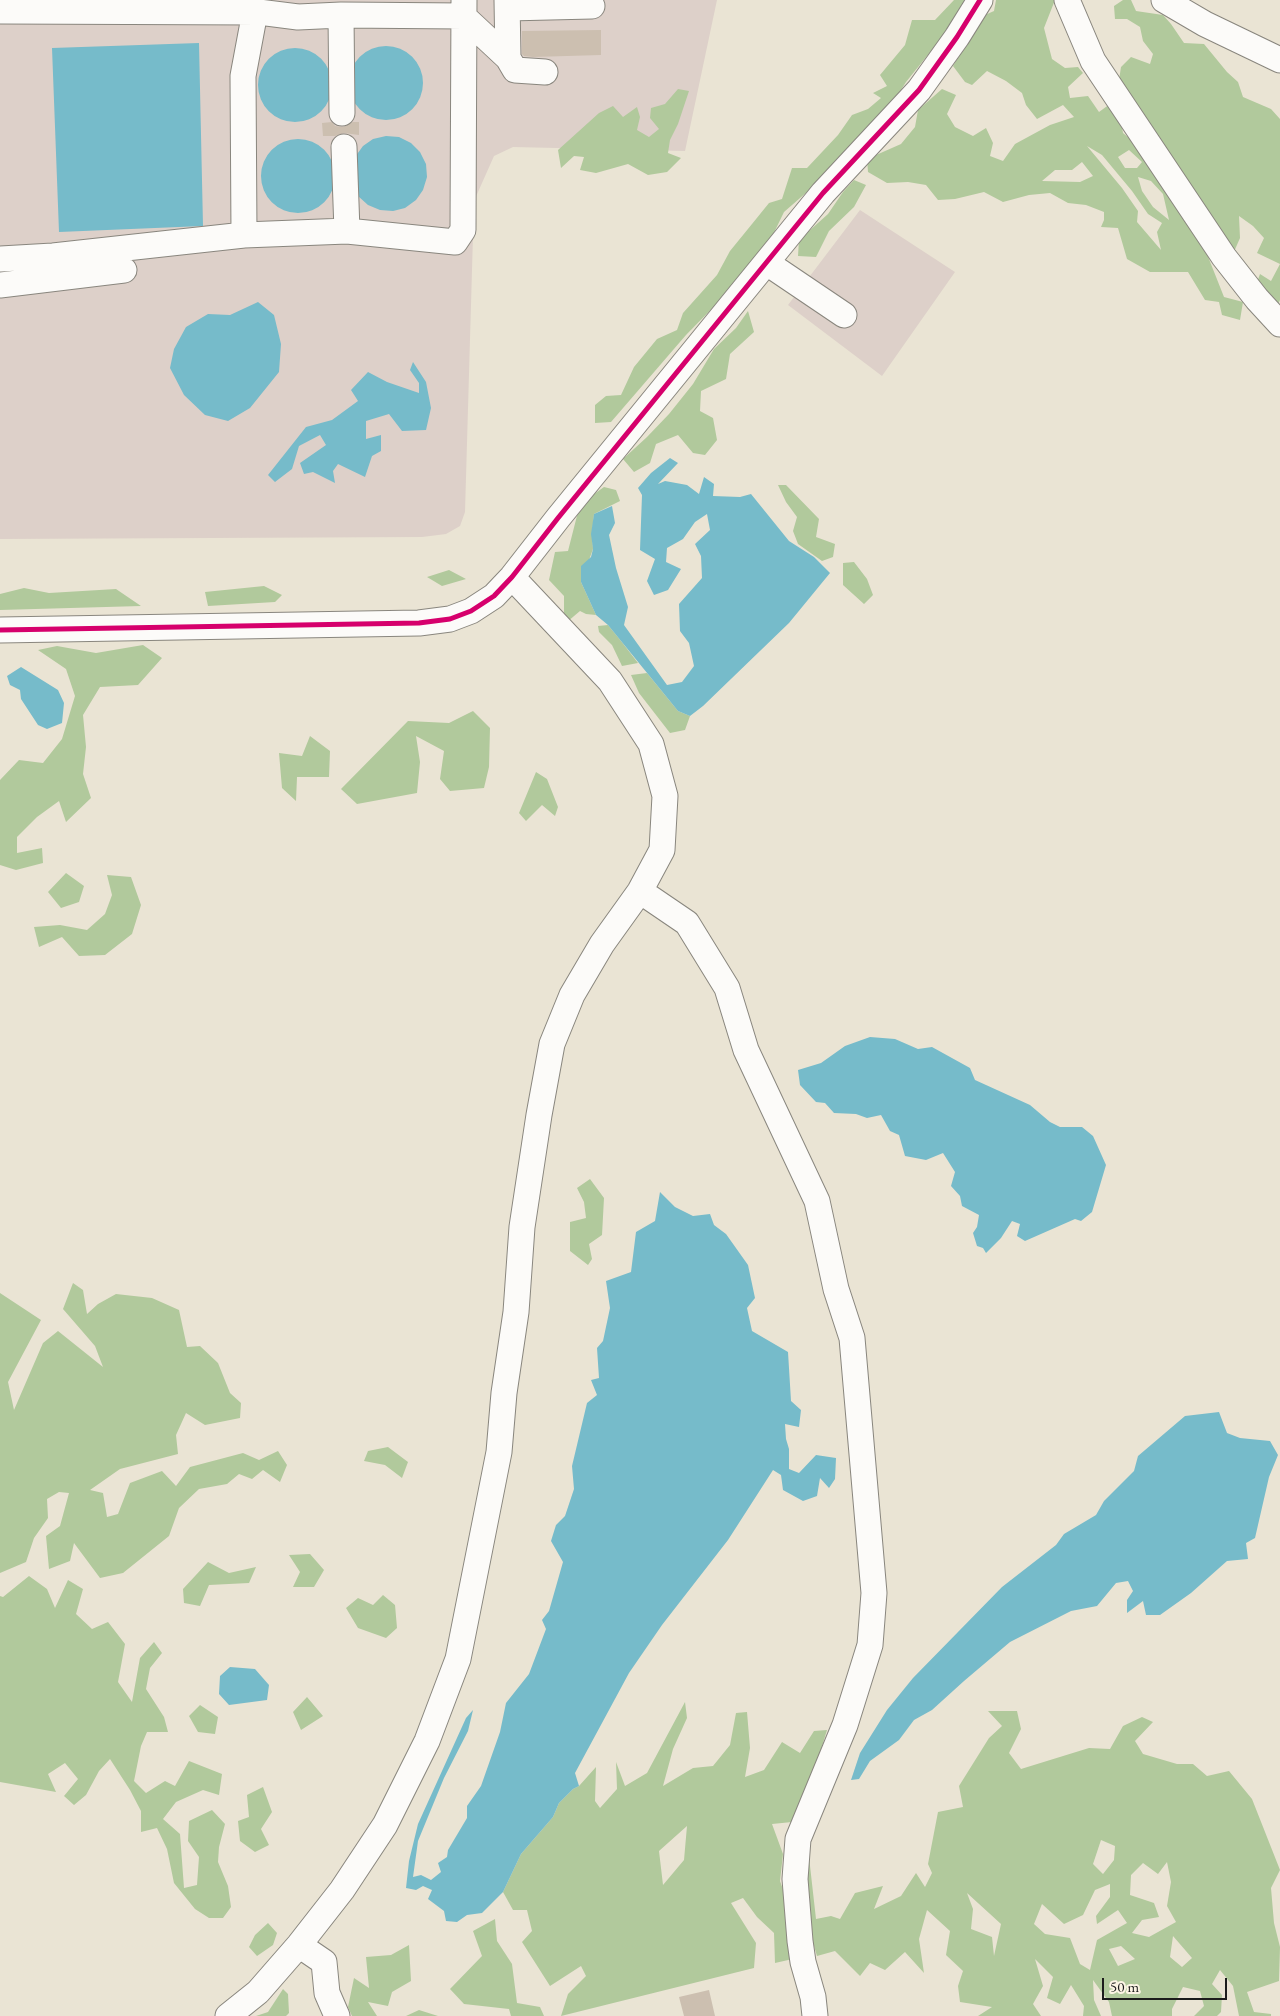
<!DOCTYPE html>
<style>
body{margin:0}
#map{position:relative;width:1280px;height:2016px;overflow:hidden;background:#eae4d4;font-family:"EB Garamond",serif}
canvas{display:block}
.scale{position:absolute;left:1102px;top:1978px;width:125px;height:22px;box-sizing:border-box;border:2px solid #1c1c1c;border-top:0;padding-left:6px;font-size:15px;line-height:18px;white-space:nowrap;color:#1c1c1c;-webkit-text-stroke:4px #fcf5e5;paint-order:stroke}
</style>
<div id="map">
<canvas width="1280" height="2016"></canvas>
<div class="scale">50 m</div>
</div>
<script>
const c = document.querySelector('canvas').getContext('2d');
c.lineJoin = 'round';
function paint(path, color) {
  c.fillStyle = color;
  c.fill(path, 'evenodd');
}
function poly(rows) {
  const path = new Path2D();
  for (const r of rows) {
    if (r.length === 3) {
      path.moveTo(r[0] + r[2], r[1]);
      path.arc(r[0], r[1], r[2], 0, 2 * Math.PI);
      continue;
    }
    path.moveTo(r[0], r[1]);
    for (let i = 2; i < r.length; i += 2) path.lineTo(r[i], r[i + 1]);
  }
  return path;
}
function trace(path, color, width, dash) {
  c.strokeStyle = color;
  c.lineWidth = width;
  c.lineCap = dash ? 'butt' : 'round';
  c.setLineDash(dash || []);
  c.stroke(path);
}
paint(poly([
 [0,0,717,0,685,151,513,147,494,156,474,201,465,512,460,526,446,534,422,537,0,539],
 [860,210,955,272,882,376,788,305]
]), '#ddd0c9');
paint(poly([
 [954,0,966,0,943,36,906,82,889,109,823,178,784,212,768,245,736,284,686,335,611,422,595,423,595,405,606,396,621,395,634,367,657,339,677,330,683,313,717,275,730,251,752,224,769,203,782,199,792,168,807,168,838,135,852,115,868,109,881,98,873,93,887,86,880,75,905,45,912,20,935,20],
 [996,0,1055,0,1044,28,1052,59,1065,68,1078,67,1083,73,1068,87,1070,98,1088,96,1099,112,1110,104,1119,109,1123,133,1148,154,1205,249,1224,297,1243,302,1240,320,1222,315,1219,302,1205,300,1188,272,1150,272,1127,259,1118,228,1101,227,1104,220,1104,212,1086,205,1068,203,1050,193,1029,195,1003,202,984,192,955,199,938,200,926,185,908,182,887,183,868,172,867,159,901,144,915,127,918,110,942,89,956,95,947,114,955,127,973,136,986,128,993,143,990,156,1003,161,1015,144,1050,125,1074,117,1063,105,1037,119,1026,105,1022,93,1006,81,987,71,972,85,965,82,953,66,967,43,976,19,994,11],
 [1087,146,1102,155,1132,191,1148,214,1162,223,1157,232,1161,250,1137,222,1138,211,1122,188],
 [1129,150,1142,162,1137,168,1125,168,1118,157],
 [1082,162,1093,176,1080,182,1042,181,1055,170,1072,170],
 [1138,177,1151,181,1163,194,1169,220,1153,207,1142,191],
 [1123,0,1131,0,1136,11,1163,15,1171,24,1184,43,1204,44,1227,72,1238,82,1243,97,1271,109,1280,119,1280,300,1278,305,1254,291,1260,274,1271,281,1280,264,1257,253,1264,238,1253,226,1239,216,1240,238,1233,254,1119,80,1121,67,1131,57,1150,64,1153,54,1143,41,1140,27,1127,19,1115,19,1114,6],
 [678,89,689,91,678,124,670,140,668,153,681,158,667,172,648,175,628,164,596,173,580,170,584,157,574,156,561,168,558,150,599,113,613,106,623,117,637,107,640,117,637,130,649,137,659,129,650,118,651,108,665,104],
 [854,180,866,185,854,207,829,231,816,257,798,256,799,240,828,214,843,192],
 [748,311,754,332,730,354,726,379,701,391,700,411,713,418,717,440,705,455,693,453,678,435,656,444,650,463,634,472,623,459,647,437,669,414,693,384,714,349,736,328],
 [778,485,786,485,819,519,816,537,835,544,833,557,822,561,798,544,793,531,797,517,786,502],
 [604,487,616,490,620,501,594,514,592,534,593,549,581,582,596,615,586,614,580,611,567,622,564,613,564,596,549,580,555,552,568,551,580,504],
 [854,562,867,579,873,595,864,604,843,585,843,563],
 [449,570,466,579,442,586,427,577],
 [264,586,282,595,275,602,208,606,205,592],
 [24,588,49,593,116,589,141,606,0,610,0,594],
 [608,625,621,641,638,663,622,666,612,645,599,632,598,626],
 [143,645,162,658,138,685,100,687,83,715,86,747,83,774,91,798,66,822,59,801,37,817,17,837,17,853,42,848,43,863,16,870,0,865,0,780,19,760,43,763,62,739,75,696,66,669,38,650,57,646,96,653],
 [647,673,678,711,690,716,685,730,670,733,639,693,631,675],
 [473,711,490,728,489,767,484,788,450,791,440,779,444,751,416,736,420,762,417,793,357,804,341,789,408,721,449,723],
 [310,736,330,751,329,777,297,777,296,801,282,788,279,753,302,756],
 [536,772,547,779,558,807,555,816,542,805,526,821,519,813],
 [66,873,84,886,79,902,61,908,48,892],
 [107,875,131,877,141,905,132,934,105,955,79,956,62,937,39,947,34,927,60,925,87,930,105,914,112,895],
 [590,1179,604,1198,602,1235,589,1244,592,1259,588,1265,570,1251,570,1222,586,1218,584,1202,577,1188],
 [73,1283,83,1290,87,1314,98,1304,116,1294,152,1298,179,1310,187,1347,200,1346,218,1363,230,1393,241,1403,240,1418,205,1425,186,1413,176,1435,178,1454,120,1469,90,1490,103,1493,107,1517,118,1514,130,1483,162,1471,176,1486,190,1467,243,1453,259,1460,278,1451,287,1465,280,1482,263,1470,252,1479,239,1474,227,1484,199,1489,179,1508,169,1536,123,1573,100,1578,74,1543,70,1561,49,1569,46,1536,60,1526,69,1493,59,1492,47,1499,48,1518,34,1538,26,1562,0,1573,0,1293,41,1320,8,1382,14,1410,43,1343,58,1331,103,1367,95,1346,63,1309],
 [388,1447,408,1462,402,1478,385,1465,364,1461,368,1451],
 [310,1554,324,1570,314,1587,293,1587,300,1572,289,1555],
 [208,1562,229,1573,256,1567,249,1583,209,1585,200,1606,184,1603,183,1589],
 [29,1576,47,1589,55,1608,68,1580,83,1589,76,1614,92,1629,108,1622,125,1644,118,1682,132,1702,140,1658,154,1642,162,1653,150,1668,146,1689,164,1717,168,1732,147,1732,141,1746,134,1781,146,1793,165,1781,175,1786,189,1761,222,1774,219,1795,203,1790,176,1802,163,1819,180,1834,184,1888,197,1885,199,1857,188,1841,189,1821,212,1810,225,1824,219,1847,218,1862,228,1886,231,1907,223,1918,209,1918,195,1909,174,1883,167,1849,157,1828,141,1832,141,1811,130,1790,110,1759,99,1771,86,1795,74,1805,64,1796,78,1779,65,1763,48,1774,56,1792,0,1782,0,1596,3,1597],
 [383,1595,395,1605,397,1628,386,1638,358,1628,346,1608,358,1598,373,1605],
 [307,1697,323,1716,301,1730,293,1712],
 [685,1702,687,1718,673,1749,663,1786,693,1768,713,1766,730,1745,736,1713,747,1712,750,1748,745,1777,764,1770,782,1742,800,1753,814,1731,827,1730,812,1779,792,1822,772,1824,783,1854,780,1881,789,1907,797,1958,775,1963,774,1933,757,1917,743,1898,731,1903,756,1943,754,1968,561,2016,568,1994,586,1976,581,1966,550,1986,522,1942,532,1931,527,1910,513,1910,503,1892,521,1854,553,1817,559,1803,573,1789,579,1786,596,1767,595,1801,600,1808,617,1789,616,1762,625,1786,647,1773],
 [687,1826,684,1860,663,1885,659,1851],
 [200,1705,218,1717,215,1734,198,1732,189,1716],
 [988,1711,1017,1711,1021,1729,1009,1753,1021,1769,1089,1748,1110,1749,1123,1726,1142,1717,1153,1722,1135,1741,1143,1754,1177,1764,1193,1764,1207,1776,1229,1771,1252,1799,1280,1870,1271,1888,1274,1923,1280,1947,1279,1981,1247,1992,1254,2012,1271,2014,1271,2016,1239,2016,1233,1986,1220,1970,1212,1984,1222,1995,1221,2012,1217,2016,1194,2016,1204,2006,1200,1991,1183,1987,1172,2009,1172,2016,1112,2016,1109,2002,1093,1980,1094,2000,1101,2016,1083,2016,1084,2006,1071,1985,1060,2004,1047,1998,1053,1977,1035,1959,1043,1986,1033,2004,1041,2016,978,2016,992,2007,960,2002,958,1986,963,1971,946,1955,950,1931,927,1910,919,1939,924,1973,905,1952,885,1970,870,1963,860,1976,835,1951,817,1956,808,1926,805,1852,809,1857,816,1919,831,1916,840,1919,855,1893,883,1886,874,1909,901,1896,916,1873,925,1887,932,1873,928,1864,938,1812,963,1807,959,1786,989,1738,1002,1726],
 [1101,1840,1115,1846,1114,1860,1103,1874,1093,1864],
 [1167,1862,1171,1882,1167,1906,1176,1922,1149,1937,1132,1933,1142,1920,1159,1917,1154,1903,1130,1895,1131,1875,1143,1863,1158,1874],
 [1110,1884,1110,1897,1096,1916,1097,1924,1118,1910,1127,1923,1097,1940,1090,1970,1080,1964,1070,1938,1045,1934,1034,1924,1042,1904,1064,1924,1083,1915,1095,1890],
 [967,1893,1001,1924,994,1956,992,1937,971,1929,973,1909],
 [1173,1936,1192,1958,1182,1967,1170,1957],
 [1121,1946,1135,1959,1118,1966,1109,1949],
 [263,1787,272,1812,261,1829,269,1845,255,1852,240,1841,238,1821,249,1817,247,1795],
 [495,1919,497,1941,512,1964,517,2003,540,2007,544,2016,511,2016,509,2009,464,2004,450,1989,482,1956,473,1931],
 [268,1923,277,1933,273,1945,257,1956,249,1947,255,1935],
 [409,1945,411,1981,392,1992,388,2006,368,2002,377,2016,352,2016,348,2007,354,1978,369,1988,366,1957,391,1955],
 [283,1989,288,1994,289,2013,286,2016,256,2016,268,2012],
 [419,2010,438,2016,406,2016]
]), '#b1c99c');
paint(poly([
 [199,43,203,226,59,232,52,48],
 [386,83,37],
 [295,85,37],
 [386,136,399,137,411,143,420,152,426,164,427,177,423,190,416,200,405,208,393,211,380,210,368,205,358,196,355,157,363,146,373,139],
 [298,176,37],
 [258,302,274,315,281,344,279,372,250,408,228,421,205,415,184,395,170,368,174,349,186,327,208,314,230,315],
 [413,362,426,382,431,408,426,430,402,431,389,414,366,421,366,439,381,435,381,451,372,456,365,477,338,464,333,471,335,483,313,472,304,474,300,463,326,445,320,435,299,446,292,469,275,482,268,475,306,427,332,420,358,401,351,390,368,372,387,382,419,393,419,383,410,370],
 [670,458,678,463,658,484,665,481,687,485,699,494,704,477,714,484,713,496,740,497,751,494,789,541,814,557,830,573,789,623,703,706,690,716,678,711,608,625,596,615,581,582,581,566,591,557,593,549,591,534,594,514,612,506,615,523,609,535,616,568,628,607,624,625,667,685,682,682,694,666,689,643,680,631,679,604,702,578,701,556,695,544,710,530,707,514,695,522,683,539,667,548,666,562,681,569,668,590,654,595,647,581,655,559,640,550,642,495,638,488,651,473],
 [21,667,58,690,64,703,62,723,47,729,38,725,21,699,20,690,10,685,7,676],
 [870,1037,895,1039,918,1049,932,1047,970,1068,975,1080,1030,1105,1050,1122,1060,1127,1082,1127,1093,1136,1106,1165,1092,1212,1081,1221,1075,1219,1025,1241,1017,1236,1020,1224,1012,1221,1001,1238,986,1253,983,1248,977,1246,973,1233,977,1227,979,1215,962,1206,960,1196,951,1186,955,1172,943,1153,926,1160,905,1156,899,1135,890,1131,881,1115,867,1118,856,1114,834,1113,825,1103,816,1102,800,1085,798,1070,821,1063,845,1046],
 [660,1192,675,1207,693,1216,710,1214,714,1225,726,1234,748,1265,755,1298,747,1308,752,1331,788,1352,791,1401,801,1410,799,1427,785,1424,786,1439,789,1449,789,1469,799,1473,816,1455,836,1458,835,1479,829,1488,820,1478,817,1496,803,1501,783,1490,781,1475,773,1470,728,1540,662,1625,629,1673,575,1773,579,1786,573,1789,559,1803,553,1817,521,1854,503,1892,482,1913,467,1915,457,1922,446,1921,444,1911,428,1899,432,1890,423,1886,416,1890,406,1888,409,1861,418,1824,466,1718,473,1710,468,1731,444,1778,418,1841,413,1877,421,1875,431,1880,441,1872,438,1863,447,1857,448,1850,467,1818,467,1806,481,1786,500,1732,506,1703,529,1674,546,1629,542,1620,549,1611,563,1562,551,1541,556,1525,565,1516,574,1489,572,1466,587,1403,597,1395,591,1380,599,1378,597,1348,603,1341,610,1308,606,1281,631,1272,636,1232,655,1221],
 [1219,1412,1227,1433,1240,1438,1270,1441,1278,1455,1269,1477,1255,1538,1246,1543,1248,1559,1227,1561,1191,1593,1160,1615,1146,1615,1143,1601,1127,1613,1127,1600,1133,1591,1128,1581,1116,1583,1097,1606,1071,1611,1010,1642,964,1681,932,1710,914,1720,899,1740,870,1761,859,1779,851,1780,860,1753,887,1710,913,1678,1002,1587,1056,1545,1064,1534,1096,1515,1104,1501,1134,1471,1138,1456,1185,1416],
 [230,1667,255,1669,269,1685,267,1700,229,1705,219,1694,220,1676]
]), '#76bbca');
paint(poly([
 [601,30,601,55,533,57,524,56,522,54,522,31],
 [332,122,335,126,343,127,353,122,359,122,359,135,344,133,335,136,323,136,322,123],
 [709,1990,715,2016,684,2016,679,1997]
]), '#ccbfb0');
const minor = poly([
 [507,0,508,58,515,70,545,72],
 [1067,0,1093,61,1224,257,1257,299,1280,324],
 [1164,0,1205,24,1280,60],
 [508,8,592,6],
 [0,11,259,12,298,17,341,15,463,16,508,58],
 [341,15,342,113],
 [344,147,347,231],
 [244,235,243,76,255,12],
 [0,259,53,256,244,235,347,231,455,242,463,230,464,0],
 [767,263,844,315],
 [0,285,124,270],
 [0,630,419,623,450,619,471,611,494,596,512,577,558,518,823,193,919,90,957,37,980,0],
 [640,891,687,923,727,988,746,1050,817,1201,836,1289,852,1338,874,1593,870,1645,845,1725,798,1839,795,1879,800,1941,803,1962,813,1997,815,2016],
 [299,1945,324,1962,327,1993,337,2016],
 [228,2016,258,1992,299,1945,342,1890,385,1825,427,1741,458,1659,499,1452,504,1393,516,1312,522,1227,539,1115,552,1044,572,995,602,944,640,891,662,850,665,796,651,744,610,681,512,577]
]);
trace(minor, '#89867e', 27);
trace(minor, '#fcfbf9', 25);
trace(poly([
 [0,630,419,623,450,619,471,611,494,596,512,577,558,518,823,193,919,90,957,37,980,0]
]), '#d6006c', 5);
</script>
